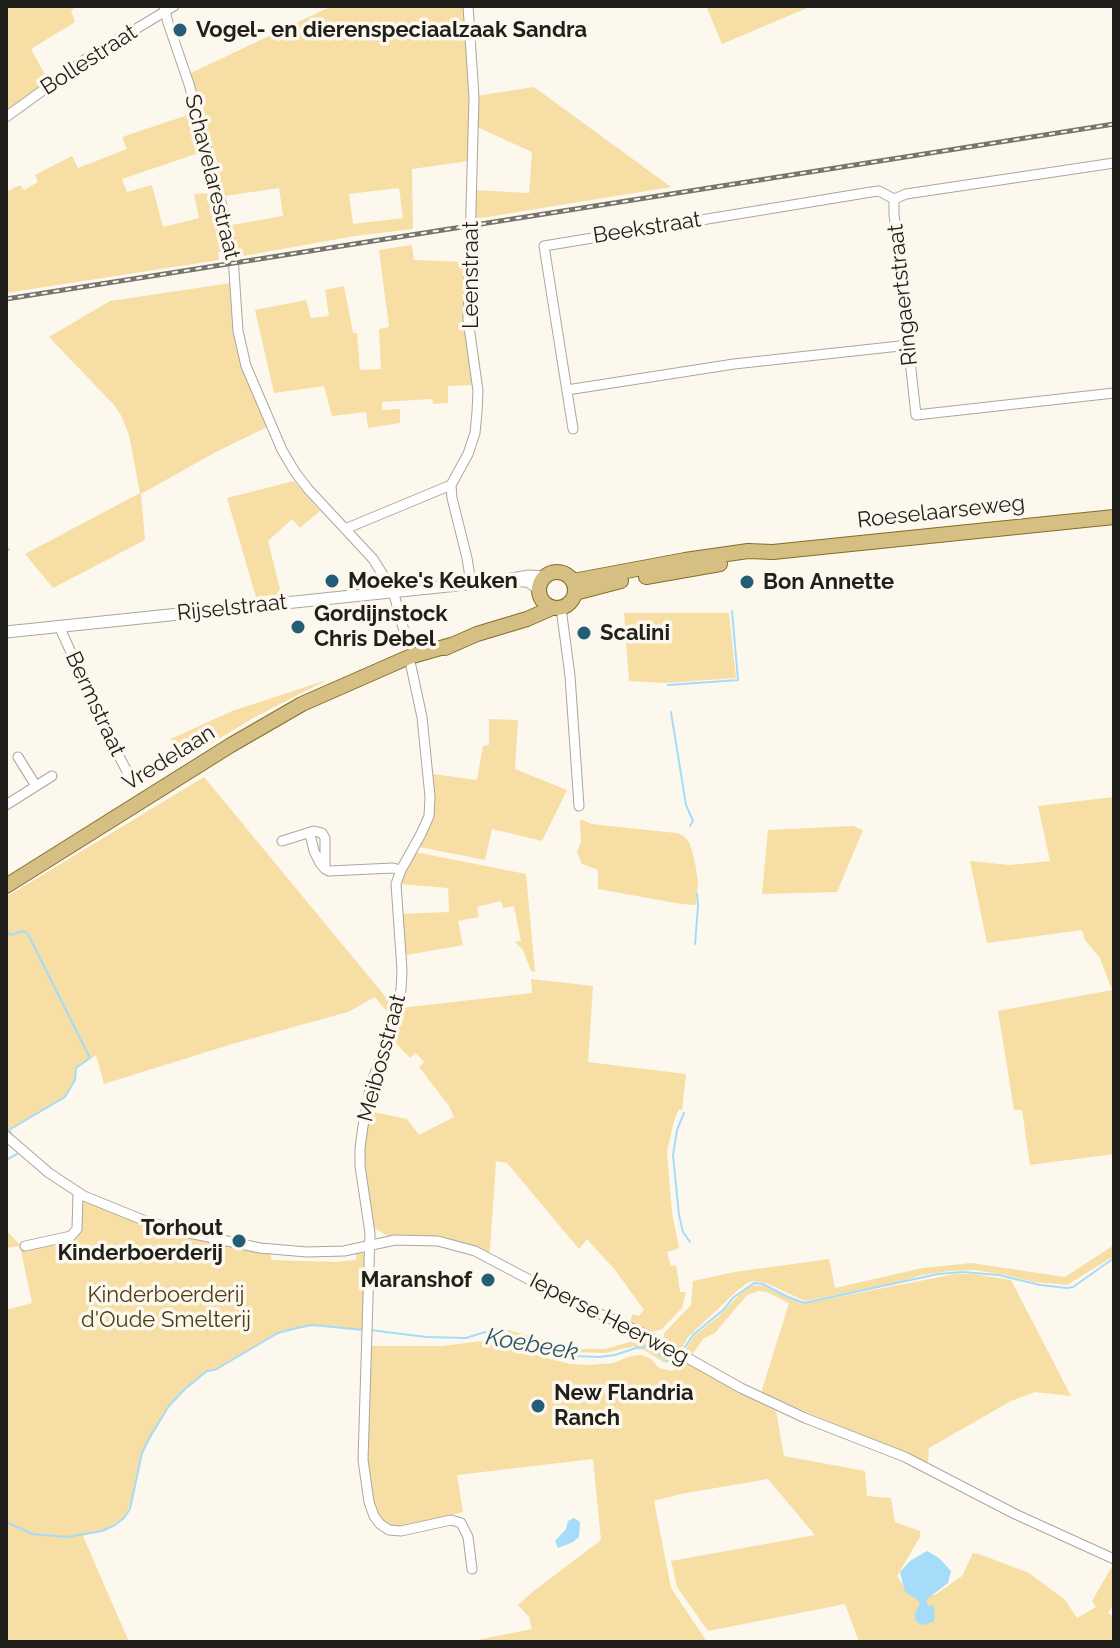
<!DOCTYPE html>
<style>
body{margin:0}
#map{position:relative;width:1120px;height:1648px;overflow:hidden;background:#fdf8ee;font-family:Raleway,sans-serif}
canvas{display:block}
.frame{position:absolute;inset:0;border:8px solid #211f1b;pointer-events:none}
</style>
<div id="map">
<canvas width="1120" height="1648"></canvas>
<div class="frame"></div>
</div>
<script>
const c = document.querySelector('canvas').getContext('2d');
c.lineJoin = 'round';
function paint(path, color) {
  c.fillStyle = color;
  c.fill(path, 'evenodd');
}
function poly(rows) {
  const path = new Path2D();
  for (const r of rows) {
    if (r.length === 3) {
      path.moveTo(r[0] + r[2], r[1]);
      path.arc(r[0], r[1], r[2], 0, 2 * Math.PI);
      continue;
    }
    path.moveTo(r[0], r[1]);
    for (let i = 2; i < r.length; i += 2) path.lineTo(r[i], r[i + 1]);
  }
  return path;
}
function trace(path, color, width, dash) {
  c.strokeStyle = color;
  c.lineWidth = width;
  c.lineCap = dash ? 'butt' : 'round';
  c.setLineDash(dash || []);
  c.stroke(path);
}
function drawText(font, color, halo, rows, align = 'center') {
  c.font = font + ' Raleway,sans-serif';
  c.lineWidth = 7;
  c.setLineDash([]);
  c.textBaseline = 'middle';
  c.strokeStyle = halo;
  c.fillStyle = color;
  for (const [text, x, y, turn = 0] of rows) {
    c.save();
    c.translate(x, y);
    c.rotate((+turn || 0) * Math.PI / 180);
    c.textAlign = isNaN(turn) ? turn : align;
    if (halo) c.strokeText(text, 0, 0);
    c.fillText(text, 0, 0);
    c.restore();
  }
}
paint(poly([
 [6,6,76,6,71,11,75,22,31,49,48,80,6,110],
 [332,6,465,6,470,129,469,161,412,169,413,229,355,236,238,257,231,225,283,216,279,188,225,196,215,156,189,74],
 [399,188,403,218,353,224,349,194],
 [706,6,812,6,722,44],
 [534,87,671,187,475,219,475,190,529,193,532,152,477,127,476,96],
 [194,113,205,151,122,179,127,192,152,185,163,227,199,218,194,194,215,193,228,250,218,252,219,260,6,293,6,192,20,185,24,190,38,182,35,175,72,156,78,168,127,149,122,137],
 [412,245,414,260,465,262,464,284,464,324,473,385,448,386,448,403,433,404,432,399,382,402,382,410,400,409,400,423,368,428,366,412,332,416,324,386,274,393,255,310,306,300,311,318,329,316,325,290,344,286,353,333,357,333,360,370,381,369,379,329,389,327,379,250],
 [231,283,233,334,248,383,267,427,214,453,141,494,145,540,53,588,25,554,140,493,129,435,122,417,114,405,49,337,110,301],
 [294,481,320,511,300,528,292,519,268,541,281,594,256,597,227,498],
 [624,613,729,613,736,678,665,683,629,681],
 [327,680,255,717,140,786,137,781,181,753,171,739,232,711],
 [489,719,518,720,515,769,567,790,542,841,492,829,485,860,419,847,430,827,434,814,435,801,433,774,477,780,483,746,489,745],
 [204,777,394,1007,391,1017,375,997,348,1012,232,1044,104,1084,96,1055,77,1068,75,1080,65,1097,9,1130,6,1127,6,897],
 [1114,797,1114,1154,1030,1165,1022,1110,1014,1110,998,1011,1112,990,1100,958,1085,940,1082,930,987,943,970,861,1009,865,1050,861,1038,806],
 [580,819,592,824,676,833,684,836,690,844,695,862,698,883,696,905,681,904,598,889,598,870,582,864,577,852,581,842],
 [853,826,863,830,837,892,762,894,768,830],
 [415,852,526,874,535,972,531,971,523,950,515,942,521,941,514,906,503,908,501,901,477,907,479,917,458,921,463,945,407,955,404,952,400,914,449,912,448,888,400,884,402,875],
 [531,979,593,986,588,1062,686,1074,682,1110,679,1109,674,1121,667,1151,672,1213,679,1248,667,1252,671,1266,676,1265,680,1292,686,1292,682,1308,662,1329,652,1332,629,1323,633,1314,639,1316,644,1310,615,1270,587,1239,579,1249,507,1163,496,1161,490,1250,488,1254,441,1239,415,1236,388,1236,376,1229,373,1223,364,1156,369,1111,407,1119,419,1135,454,1117,449,1106,419,1067,424,1062,416,1053,410,1058,391,1038,401,1008,532,993],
 [82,1199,270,1253,272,1260,336,1262,356,1260,356,1253,361,1252,365,1255,364,1330,312,1325,278,1333,215,1370,206,1371,185,1389,169,1406,142,1453,133,1499,124,1518,102,1531,83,1536,129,1642,6,1642,6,1310,32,1303,20,1246,6,1248,6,1230,20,1245,79,1234,80,1202],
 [1114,1245,1114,1256,1067,1285,1034,1282,1006,1275,974,1270,950,1271,922,1275,896,1283,805,1301,766,1283,753,1281,747,1283,737,1291,688,1337,682,1348,673,1344,664,1337,664,1333,691,1305,693,1281,735,1272,829,1259,835,1288,922,1268,971,1263,1065,1277],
 [955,1274,973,1274,1011,1280,1071,1396,1035,1392,1011,1401,929,1448,928,1463,761,1393,789,1303,767,1292,759,1291,747,1295,715,1333,703,1339,692,1355,685,1350,694,1336,718,1317,745,1289,753,1285,765,1286,802,1304],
 [496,1327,582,1349,605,1349,633,1341,626,1331,671,1354,669,1362,665,1363,644,1350,637,1349,634,1346,606,1353,572,1352,489,1331,489,1329],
 [482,1341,570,1364,590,1365,613,1363,631,1356,641,1355,651,1359,659,1368,673,1371,683,1360,776,1411,784,1456,865,1471,867,1496,891,1498,895,1522,920,1531,920,1537,897,1576,910,1595,935,1595,962,1576,973,1553,979,1554,1029,1573,1065,1600,1077,1618,1096,1607,1092,1601,1114,1563,1114,1605,1108,1613,1114,1617,1114,1642,859,1642,845,1604,708,1631,677,1587,671,1561,815,1535,768,1479,681,1494,654,1501,671,1588,707,1642,467,1642,532,1629,529,1617,518,1605,535,1590,601,1540,593,1459,457,1475,463,1512,402,1527,392,1529,376,1514,369,1485,367,1466,369,1346,442,1346]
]), '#f6dea4');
paint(poly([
 [574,1518,580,1522,579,1537,573,1542,558,1548,555,1541,566,1529,568,1521],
 [927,1551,939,1558,951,1571,948,1583,927,1599,927,1605,934,1606,935,1618,933,1622,922,1625,918,1623,915,1619,915,1613,920,1605,918,1600,905,1592,900,1572,910,1561]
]), '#a5dcf9');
trace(poly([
 [6,547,9,550],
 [668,685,738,680,732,611],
 [671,712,686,805,693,821,690,826],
 [6,929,10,935,23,931,26,932,29,936,90,1058,76,1068,75,1080,65,1097,9,1130,13,1137],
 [695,944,698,906,697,894],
 [684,1113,677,1130,673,1155,679,1215,683,1232,690,1242],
 [6,1160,17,1154],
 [370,1330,426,1337,466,1338,485,1332,575,1356,599,1357,615,1355,636,1348,648,1346,668,1361,675,1356],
 [683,1350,693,1335,723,1310,734,1297,754,1283,763,1284,788,1297,804,1303,938,1274,963,1272,999,1275,1040,1285,1067,1288,1073,1287,1114,1258],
 [6,1522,33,1534,67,1537,102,1531,115,1525,124,1518,130,1509,142,1453,151,1435,169,1406,185,1389,207,1371,215,1370,278,1333,297,1328,312,1325,364,1330]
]), '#a5dcf9', 2);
const minor = poly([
 [164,6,168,23,189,84,224,213,233,256,238,331,246,366,282,450,295,472,308,489,373,559,390,586,395,598,407,642],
 [468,6,474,97,468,319,478,391,477,412,475,433,468,454,451,485,452,498,467,558,471,583],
 [6,117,86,59,174,6],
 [894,199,894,214,916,415,1114,393],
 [894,199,906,194,1114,163],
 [567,390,734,364,909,345],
 [573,429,544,246,871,192,879,191,894,199],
 [345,529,451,485],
 [561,608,570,676,579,806],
 [59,626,111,741,132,781],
 [409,657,422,717,430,797,429,816,421,834,401,870,396,884,402,970,401,990,388,1039,371,1084,363,1126,360,1148,360,1166,370,1233,363,1460,369,1502,374,1516,380,1524,389,1530,401,1531,451,1520,461,1523,468,1537,472,1569],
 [18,757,36,786],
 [6,805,52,776],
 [310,834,314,851,320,863,325,869],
 [282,841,314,831,322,833,325,838,325,869,329,871,393,868,401,870],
 [6,1136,49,1173,84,1196,143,1220,185,1232,260,1248,307,1252,344,1251,395,1240,438,1241,475,1251,562,1297,645,1334,741,1388,805,1418,905,1457,1015,1514,1114,1559],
 [25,1246,71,1236,77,1229,78,1193]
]);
const tertiary = poly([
 [522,581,528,581,539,589],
 [6,632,506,580,529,576,545,577]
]);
const primary = poly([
 [557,590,18],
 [646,577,720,564],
 [573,581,685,560,748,551,773,552,1114,517],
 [575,593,621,581],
 [445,648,477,634,527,619,552,608],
 [6,886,231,745,302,704,409,657,451,645]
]);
trace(minor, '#aba79d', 11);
trace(tertiary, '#aba79d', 13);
trace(primary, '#846c29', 16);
trace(minor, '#fff', 9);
trace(tertiary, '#fff', 11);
trace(primary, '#d5bf83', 14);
const rail = poly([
 [6,299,1114,124]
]);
trace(rail, '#77746d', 5);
trace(rail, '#fdf8ee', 2, [6]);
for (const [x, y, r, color] of [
 [180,30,8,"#245d76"],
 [332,581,8,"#245d76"],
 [747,582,8,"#245d76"],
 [298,627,8,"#245d76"],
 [584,633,8,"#245d76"],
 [239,1241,8,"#245d76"],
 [488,1280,8,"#245d76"],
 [538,1406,8,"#245d76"]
]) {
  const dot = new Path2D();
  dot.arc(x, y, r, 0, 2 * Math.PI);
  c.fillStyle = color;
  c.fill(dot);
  trace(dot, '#fdf8ee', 3);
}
drawText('bold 22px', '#211f1b', '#fdf8ee', [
 ["Vogel- en dierenspeciaalzaak Sandra",196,30],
 ["Moeke's Keuken",348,581],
 ["Bon Annette",763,582],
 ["Gordijnstock",314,614],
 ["Chris Debel",314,639],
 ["Scalini",600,633],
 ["Torhout",223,1228,"right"],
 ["Kinderboerderij",223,1253,"right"],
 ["Maranshof",472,1280,"right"],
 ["New Flandria",554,1393],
 ["Ranch",554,1418]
], 'left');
drawText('22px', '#211f1b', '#fdf8ee', [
 ["Bollestraat",89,60,-33],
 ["Schavelarestraat",212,177,76],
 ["Beekstraat",647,228,-9],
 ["Leenstraat",471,275,-90],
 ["Ringaertstraat",903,295,-96],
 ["Roeselaarseweg",941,512,-6],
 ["Rijselstraat",232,608,-6],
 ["Bermstraat",95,704,65],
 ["Vredelaan",169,758,-32],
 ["Meibosstraat",382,1058,-75],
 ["Ieperse Heerweg",609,1319,27]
]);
drawText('22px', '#4c3d17', '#fdf8ee', [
 ["Kinderboerderij",166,1295],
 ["d'Oude Smelterij",166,1320]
]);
drawText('italic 24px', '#2a5469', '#fdf8ee', [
 ["Koebeek",532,1345,10]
]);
</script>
